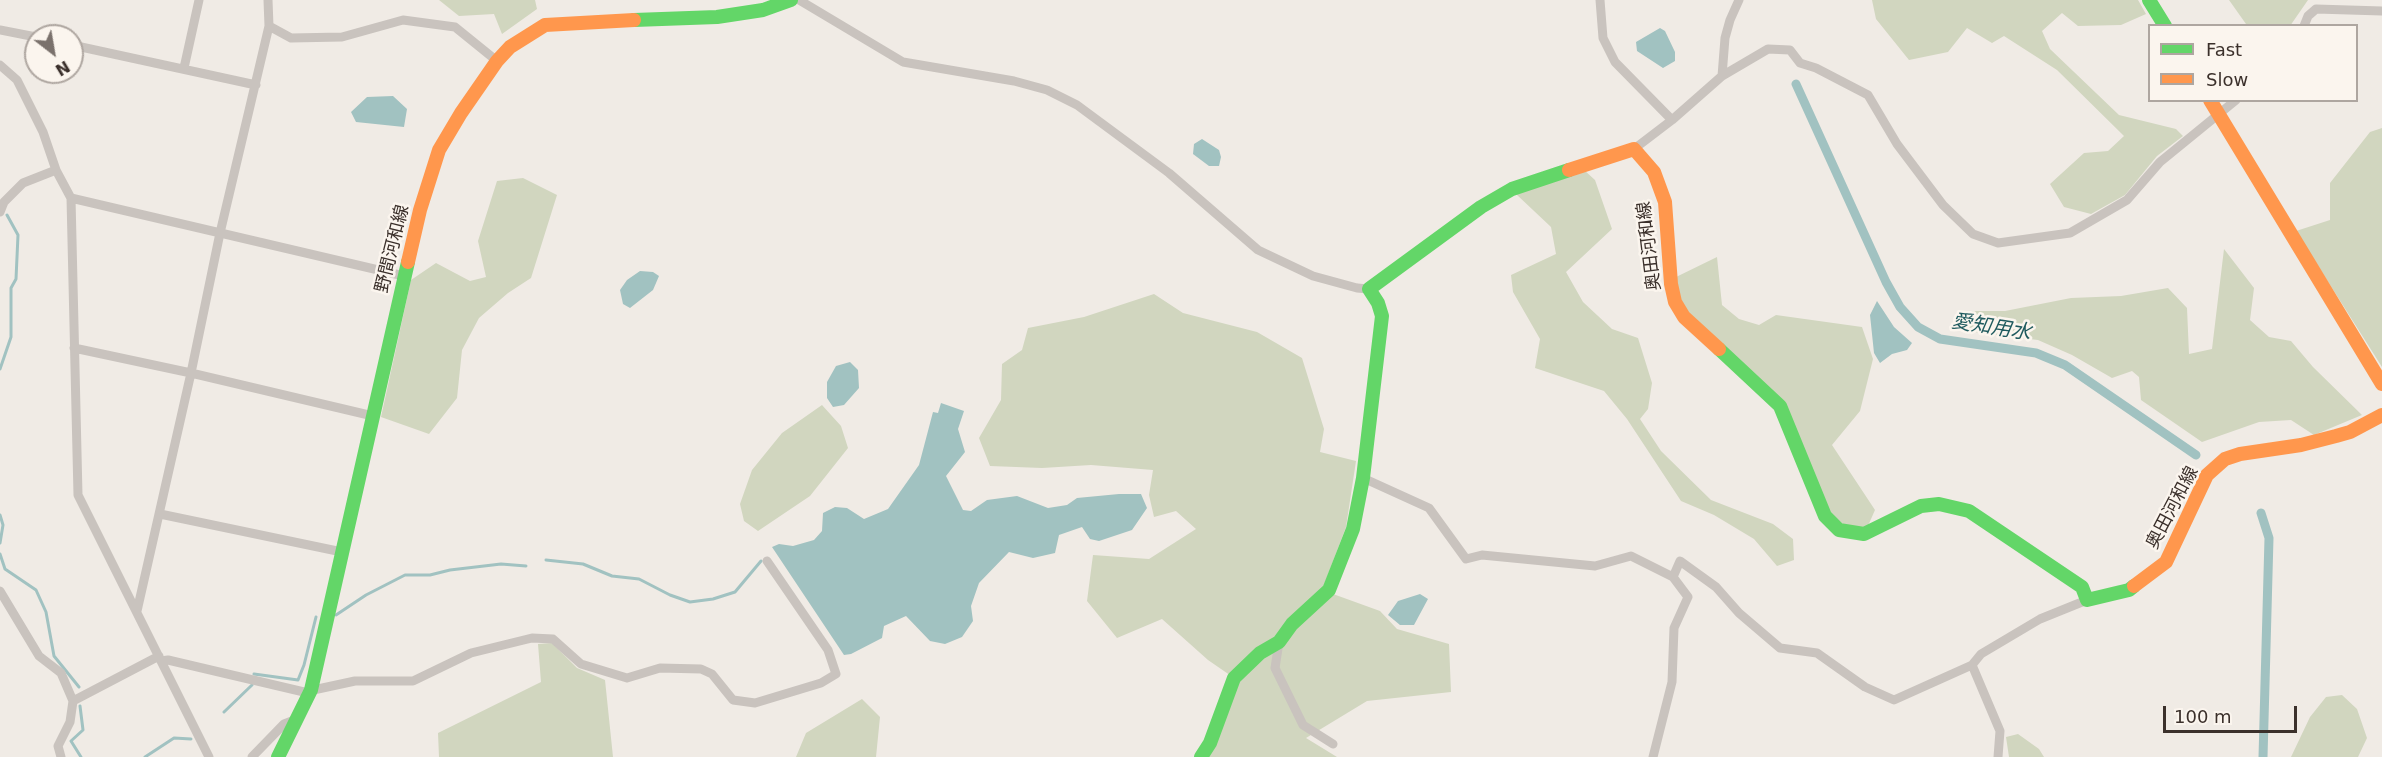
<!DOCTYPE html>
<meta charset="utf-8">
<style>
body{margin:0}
#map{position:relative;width:2382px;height:757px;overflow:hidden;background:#f0ebe5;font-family:"DejaVu Sans",sans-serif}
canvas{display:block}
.legend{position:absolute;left:2148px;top:24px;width:210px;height:78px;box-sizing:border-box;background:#fbf5ee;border:2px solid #aea6a0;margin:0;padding:8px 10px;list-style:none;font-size:18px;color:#3b302b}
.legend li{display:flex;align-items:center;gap:12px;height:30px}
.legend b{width:30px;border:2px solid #aea6a0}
.north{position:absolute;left:24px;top:24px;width:60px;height:60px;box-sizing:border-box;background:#fbf5ee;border:2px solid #aea6a0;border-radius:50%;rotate:149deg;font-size:16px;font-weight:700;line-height:24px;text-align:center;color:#3b302b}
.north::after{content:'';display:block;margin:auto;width:21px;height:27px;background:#7a716c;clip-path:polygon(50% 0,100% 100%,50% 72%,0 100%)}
.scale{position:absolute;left:2163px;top:706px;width:134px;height:27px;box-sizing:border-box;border:3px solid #3b302b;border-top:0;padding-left:8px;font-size:18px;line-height:21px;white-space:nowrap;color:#3b302b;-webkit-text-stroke:4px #fbf5ee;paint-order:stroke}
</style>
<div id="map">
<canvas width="2382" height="757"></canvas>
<ul class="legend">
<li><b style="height:8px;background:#63d668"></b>Fast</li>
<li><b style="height:8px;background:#ff974d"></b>Slow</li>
</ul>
<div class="north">N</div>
<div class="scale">100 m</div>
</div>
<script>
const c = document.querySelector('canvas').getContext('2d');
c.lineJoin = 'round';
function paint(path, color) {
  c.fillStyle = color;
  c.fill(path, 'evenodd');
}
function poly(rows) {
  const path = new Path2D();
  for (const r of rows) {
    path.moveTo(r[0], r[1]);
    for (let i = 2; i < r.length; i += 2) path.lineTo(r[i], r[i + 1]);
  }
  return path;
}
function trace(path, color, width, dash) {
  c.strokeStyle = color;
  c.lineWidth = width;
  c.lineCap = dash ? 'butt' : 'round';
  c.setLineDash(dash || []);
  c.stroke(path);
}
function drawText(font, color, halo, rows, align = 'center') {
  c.font = font + ' "DejaVu Sans","Noto Sans JP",sans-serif';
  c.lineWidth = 5;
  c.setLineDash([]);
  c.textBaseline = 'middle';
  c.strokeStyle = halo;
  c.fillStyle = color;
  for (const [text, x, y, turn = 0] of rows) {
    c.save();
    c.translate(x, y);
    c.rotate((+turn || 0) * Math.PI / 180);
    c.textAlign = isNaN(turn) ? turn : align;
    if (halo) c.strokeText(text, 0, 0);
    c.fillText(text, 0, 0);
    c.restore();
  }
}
paint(poly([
 [439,0,535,0,537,9,502,34,494,14,459,16],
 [1872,0,2138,0,2146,14,2121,25,2078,26,2062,13,2042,31,2050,49,2119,115,2176,129,2183,136,2157,156,2125,195,2091,214,2064,207,2050,184,2084,153,2108,151,2124,136,2057,70,2004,36,1992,43,1967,28,1948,52,1909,60,1876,19],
 [2229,0,2308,0,2290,26,2246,24],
 [2382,128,2382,367,2296,231,2330,220,2330,183,2370,132],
 [1584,170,1595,180,1612,229,1566,272,1583,302,1612,329,1638,338,1652,383,1648,409,1640,419,1661,451,1711,500,1773,524,1793,539,1794,560,1777,566,1754,539,1714,515,1681,501,1627,419,1604,391,1535,368,1540,339,1513,292,1511,275,1556,254,1551,227,1516,194],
 [523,178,557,195,531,278,508,293,479,318,462,350,457,398,429,434,381,417,411,280,436,263,470,281,486,277,478,241,497,181],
 [2224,249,2254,288,2250,320,2269,337,2291,341,2313,367,2362,415,2314,435,2291,420,2259,422,2202,442,2141,400,2139,377,2132,371,2112,378,2072,355,2038,340,1958,330,1958,311,2005,311,2071,298,2121,296,2168,288,2187,308,2189,354,2212,349],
 [1717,257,1722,305,1739,319,1759,325,1776,315,1862,327,1873,359,1860,411,1832,445,1875,510,1867,528,1845,526,1828,511,1785,405,1687,315,1680,300,1674,278],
 [1154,294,1183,313,1257,332,1302,358,1324,429,1320,452,1356,461,1346,527,1322,590,1380,611,1397,629,1449,644,1451,692,1367,701,1306,738,1337,757,1207,757,1237,680,1208,660,1162,619,1117,638,1087,601,1093,555,1149,559,1196,529,1176,511,1154,517,1149,495,1153,470,1091,465,1042,468,990,466,979,438,1001,400,1002,364,1022,350,1028,328,1084,317],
 [822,405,841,426,848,448,810,496,758,531,744,521,740,504,752,470,782,433],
 [552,643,577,668,605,680,613,757,439,757,438,733,541,682,538,644],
 [2342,695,2357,709,2367,738,2358,757,2291,757,2310,717,2326,697],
 [862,699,880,717,876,757,796,757,806,733],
 [2018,734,2039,749,2044,757,2009,757,2006,737]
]), '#d1d6bf');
paint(poly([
 [1660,28,1665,31,1675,52,1675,61,1663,68,1637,51,1636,42],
 [393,96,407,109,404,127,356,122,351,112,367,97],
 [1202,139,1219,150,1221,157,1219,166,1209,166,1193,154,1194,144],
 [640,271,653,272,659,276,653,290,630,308,623,304,620,290,627,280],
 [1877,301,1894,327,1912,343,1907,350,1892,354,1880,363,1874,353,1870,315],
 [850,362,858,370,859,388,844,405,833,407,827,398,827,382,836,366],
 [941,403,964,411,958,429,965,452,946,476,963,510,971,511,987,500,1017,496,1048,508,1067,505,1077,498,1119,494,1141,494,1147,508,1132,530,1099,541,1090,539,1082,527,1059,535,1055,553,1033,558,1009,552,979,583,971,606,973,621,962,637,945,644,930,641,906,616,884,626,882,638,851,654,844,655,772,547,779,544,793,546,814,540,822,531,823,513,835,507,847,508,864,519,888,509,919,465,933,412,938,413],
 [1420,594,1428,599,1414,625,1400,625,1388,615,1398,601]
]), '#a1c2c1');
trace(poly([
 [0,369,11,337,11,288,16,279,18,235,7,215],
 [0,515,3,525,0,543],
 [0,554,5,569,36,590,46,612,54,656,79,687],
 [546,560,583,564,612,576,639,579,670,595,690,602,713,599,735,592,761,561],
 [336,615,366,595,405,575,430,575,450,570,501,564,526,566],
 [254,674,298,680,304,665,316,617],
 [80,706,83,730,71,741,81,757],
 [224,712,252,685],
 [145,757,174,738,191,739]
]), '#a1c2c1', 3);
trace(poly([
 [1796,84,1886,282,1900,307,1918,327,1940,339,2036,353,2065,365,2196,455],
 [2261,513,2269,538,2263,757]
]), '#a1c2c1', 9);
trace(poly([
 [799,0,903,62,1014,81,1047,90,1077,105,1169,173,1258,250,1313,276,1357,288,1369,289],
 [1600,0,1603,38,1615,62,1672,120],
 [269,26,291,38,342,37,403,20,455,27,497,61],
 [2304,26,2308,16,2316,9,2382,11],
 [0,30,36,37],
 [72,45,256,85],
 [0,65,17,80,43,132,56,170,71,198,78,495,209,757],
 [184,68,199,0],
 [1722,76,1725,38,1730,20,1739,0],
 [1634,149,1672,120,1722,76,1768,49,1790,50,1800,63,1816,68,1868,95,1897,144,1943,205,1973,234,1998,243,2070,233,2127,200,2160,162,2236,100],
 [71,198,404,276],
 [0,212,4,202,23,183,56,170],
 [74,348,191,373,373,416],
 [1363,478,1429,508,1466,559,1482,555,1595,566,1631,556,1673,577,1688,597,1674,628,1672,682,1653,757],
 [160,514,342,552],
 [1673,577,1680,561,1716,587,1739,613,1780,648,1817,653,1865,687,1894,700,1972,665,1981,654,2040,619,2087,600],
 [0,591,39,656,61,673,73,701,70,722,58,746,61,757],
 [137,611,191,373,220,233,269,26,268,0],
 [1279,642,1275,668,1303,725,1333,744],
 [161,661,168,660,304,692,355,681,413,681,471,653,532,638,553,639,581,664,627,678,660,668,701,669,712,674,733,700,755,703,821,683,836,674,828,650,767,561],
 [1972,665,2000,731,1998,757],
 [73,701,159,656],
 [252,757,284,724,297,719]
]), '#c9c3be', 9);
trace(poly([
 [2149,0,2165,26],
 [634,20,717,17,763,10,791,0],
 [1719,349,1780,406,1825,516,1839,530,1864,534,1921,506,1939,504,1969,511,2082,587,2087,600,2129,590,2134,586],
 [278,757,311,690,408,262],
 [1201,757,1210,743,1234,678,1260,653,1279,642,1292,624,1329,590,1353,529,1363,478,1382,316,1378,303,1369,289,1481,207,1512,189,1569,170]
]), '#63d668', 14);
trace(poly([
 [2210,100,2382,384],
 [1569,170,1634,149,1654,172,1665,202,1671,284,1675,302,1684,317,1719,349],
 [408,262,420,210,439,150,461,113,497,61,510,47,545,25,634,20],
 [2134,586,2166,562,2207,475,2225,459,2240,454,2301,445,2336,436,2350,432,2382,415]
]), '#ff974d', 14);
drawText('18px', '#3b302b', '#fbf5ee', [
 ["奥田河和線",1650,246,-97],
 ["野間河和線",393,249,-76],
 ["奥田河和線",2173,508,-62]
]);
drawText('italic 20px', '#1f5a5e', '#fbf5ee', [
 ["愛知用水",1991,328,9]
]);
</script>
